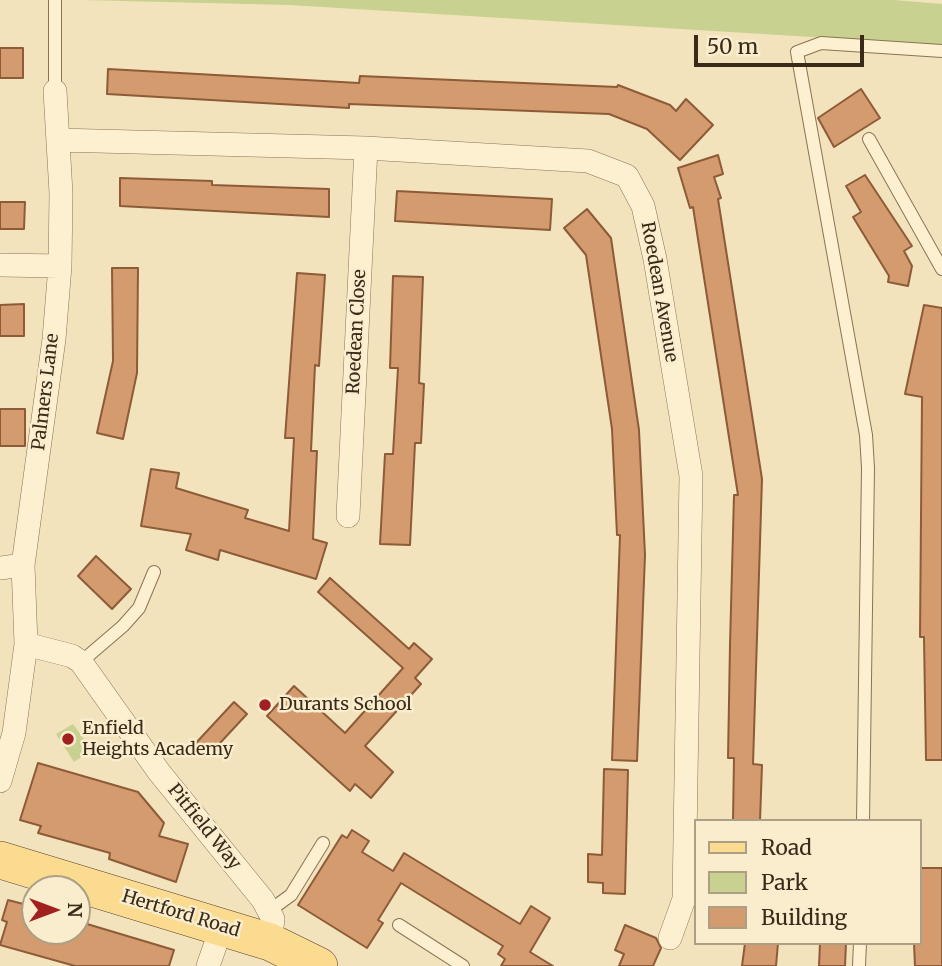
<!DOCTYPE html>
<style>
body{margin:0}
#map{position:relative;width:942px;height:966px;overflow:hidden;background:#f2e3bd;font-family:Merriweather,serif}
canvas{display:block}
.legend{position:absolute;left:694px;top:819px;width:228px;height:126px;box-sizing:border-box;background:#f9edcd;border:2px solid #ac9f85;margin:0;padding:9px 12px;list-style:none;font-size:21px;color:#392a1a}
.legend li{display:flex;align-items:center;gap:14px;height:35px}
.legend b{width:35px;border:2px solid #ac9f85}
.north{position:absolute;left:21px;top:875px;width:70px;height:70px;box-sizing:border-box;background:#f9edcd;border:2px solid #ac9f85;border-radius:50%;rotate:90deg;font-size:19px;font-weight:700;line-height:28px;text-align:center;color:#392a1a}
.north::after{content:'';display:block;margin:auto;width:24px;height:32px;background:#a0211f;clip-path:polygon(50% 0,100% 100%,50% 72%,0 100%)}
.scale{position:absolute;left:694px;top:35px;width:170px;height:32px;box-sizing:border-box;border:4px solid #392a1a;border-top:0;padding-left:9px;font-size:21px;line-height:24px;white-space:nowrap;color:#392a1a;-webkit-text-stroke:5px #f9edcd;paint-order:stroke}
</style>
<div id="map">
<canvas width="942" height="966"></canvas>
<ul class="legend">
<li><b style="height:9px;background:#fadb90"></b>Road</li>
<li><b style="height:19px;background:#c8d190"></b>Park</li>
<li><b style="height:19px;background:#d49b6f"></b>Building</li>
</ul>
<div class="north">N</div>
<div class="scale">50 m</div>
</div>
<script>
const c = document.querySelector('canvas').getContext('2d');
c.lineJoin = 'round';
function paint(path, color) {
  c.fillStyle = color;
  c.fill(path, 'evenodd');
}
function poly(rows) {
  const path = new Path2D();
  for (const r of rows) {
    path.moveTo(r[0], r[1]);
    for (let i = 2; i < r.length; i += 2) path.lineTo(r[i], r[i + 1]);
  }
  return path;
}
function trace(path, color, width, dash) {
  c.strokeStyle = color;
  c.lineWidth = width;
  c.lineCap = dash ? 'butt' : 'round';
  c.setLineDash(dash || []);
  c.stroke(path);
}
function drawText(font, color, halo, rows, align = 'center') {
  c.font = font + ' Merriweather,serif';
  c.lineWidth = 5;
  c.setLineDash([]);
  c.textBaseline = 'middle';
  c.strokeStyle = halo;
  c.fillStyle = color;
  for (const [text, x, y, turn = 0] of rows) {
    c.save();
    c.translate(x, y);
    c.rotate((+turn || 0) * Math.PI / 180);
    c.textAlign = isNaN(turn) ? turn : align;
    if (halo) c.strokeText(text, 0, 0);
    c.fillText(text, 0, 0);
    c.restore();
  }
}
paint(poly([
 [81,0,894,0,942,4,942,45,290,5],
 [73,724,92,750,74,762,56,734]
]), '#c8d190');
const building = poly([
 [0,48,23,48,23,78,0,78,0,48],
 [108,69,359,83,360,76,617,87,618,85,670,105,676,111,686,99,713,125,680,160,647,129,609,114,349,104,349,108,107,94,108,69],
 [861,89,880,118,834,147,818,118,861,89],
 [718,155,723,174,714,177,721,198,718,199,762,479,753,764,762,765,760,821,733,821,734,758,728,758,730,645,734,495,738,495,693,207,690,208,678,168,718,155],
 [865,175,912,246,904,251,912,266,908,286,888,282,889,276,853,217,861,212,846,186,865,175],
 [120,178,212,181,212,185,329,189,329,217,120,206,120,178],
 [397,191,552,199,550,230,395,221,397,191],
 [0,202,25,202,24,229,0,229,0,202],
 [587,209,611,238,639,430,645,555,637,761,612,760,620,535,617,535,612,429,586,255,564,228,587,209],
 [112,268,138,268,137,373,123,439,97,433,113,361,112,268],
 [297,273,325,275,319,366,315,365,311,451,317,451,313,539,327,543,316,579,220,550,218,560,186,550,191,534,141,526,151,469,179,473,176,488,248,510,245,518,289,531,294,438,285,438,297,273],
 [393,276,423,277,419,383,424,384,421,443,415,443,410,545,380,544,385,454,393,454,398,368,390,368,393,276],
 [24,304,24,336,0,336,0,305,24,304],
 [924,305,942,308,942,760,926,760,924,637,920,637,922,397,905,394,924,305],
 [0,409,25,409,25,446,0,446,0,409],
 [96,556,131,589,112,609,78,576,96,556],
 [330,578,409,649,414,643,432,659,415,678,421,684,365,746,393,772,371,798,355,784,350,791,267,716,294,686,345,733,403,668,318,592,330,578],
 [234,702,247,714,208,756,195,744,234,702],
 [38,763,138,792,164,823,159,836,188,844,176,882,109,859,110,853,38,833,41,826,20,820,38,763],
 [604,769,628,770,625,894,603,893,603,883,588,882,588,854,602,855,604,769],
 [352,830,369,841,362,852,393,871,404,853,520,924,531,906,550,918,530,952,553,966,501,966,505,959,498,954,503,946,401,883,378,920,383,923,367,948,298,905,342,835,347,838,352,830],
 [919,868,942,868,942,966,915,966,914,943,919,943,919,868],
 [8,900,35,907,35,931,77,931,77,921,174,950,169,966,75,966,0,945,7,922,2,920,8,900],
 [625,925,656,938,661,948,653,966,619,966,624,954,615,950,625,925],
 [745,943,778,943,776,966,742,966,745,943],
 [820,943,846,943,845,966,819,966,820,943]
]);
paint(building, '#d49b6f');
trace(building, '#8d5b38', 2);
const lane = poly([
 [55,91,55,0],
 [869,139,942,269],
 [81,662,123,626,139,608,154,572],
 [863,821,868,468,866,435,797,52,821,43,942,51],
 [269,911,291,895,323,843],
 [399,925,463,966],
 [859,966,860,943]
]);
const street = poly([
 [58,140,366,148,588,161,627,176,643,206,655,259,691,476,684,899,670,938],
 [0,265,60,266],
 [348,516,366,148],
 [0,568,23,565],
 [26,644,72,656,81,662,159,772,263,900,273,919,270,942],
 [0,781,14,733,26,644,23,565,54,339,60,266,61,193,55,91],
 [208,966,222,926]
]);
const primary = poly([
 [0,860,270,942,319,966]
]);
trace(lane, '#8b7354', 14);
trace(street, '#8b7354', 24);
trace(primary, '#584029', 38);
trace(lane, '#fcf0d0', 12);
trace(street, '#fcf0d0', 23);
trace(primary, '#fadb90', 37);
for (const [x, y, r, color] of [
 [265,705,7,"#a0211f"],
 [68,739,7,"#a0211f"]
]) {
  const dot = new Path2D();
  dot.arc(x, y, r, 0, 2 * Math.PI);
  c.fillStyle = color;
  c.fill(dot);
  trace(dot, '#f9edcd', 2.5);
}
drawText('18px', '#392a1a', '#f9edcd', [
 ["Roedean Avenue",659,292,80],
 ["Roedean Close",357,332,-87],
 ["Palmers Lane",46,392,-83],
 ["Pitfield Way",204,827,51],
 ["Hertford Road",181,914,17]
]);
drawText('18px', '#392a1a', '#f9edcd', [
 ["Durants School",279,705],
 ["Enfield",82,729],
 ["Heights Academy",82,750]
], 'left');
</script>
